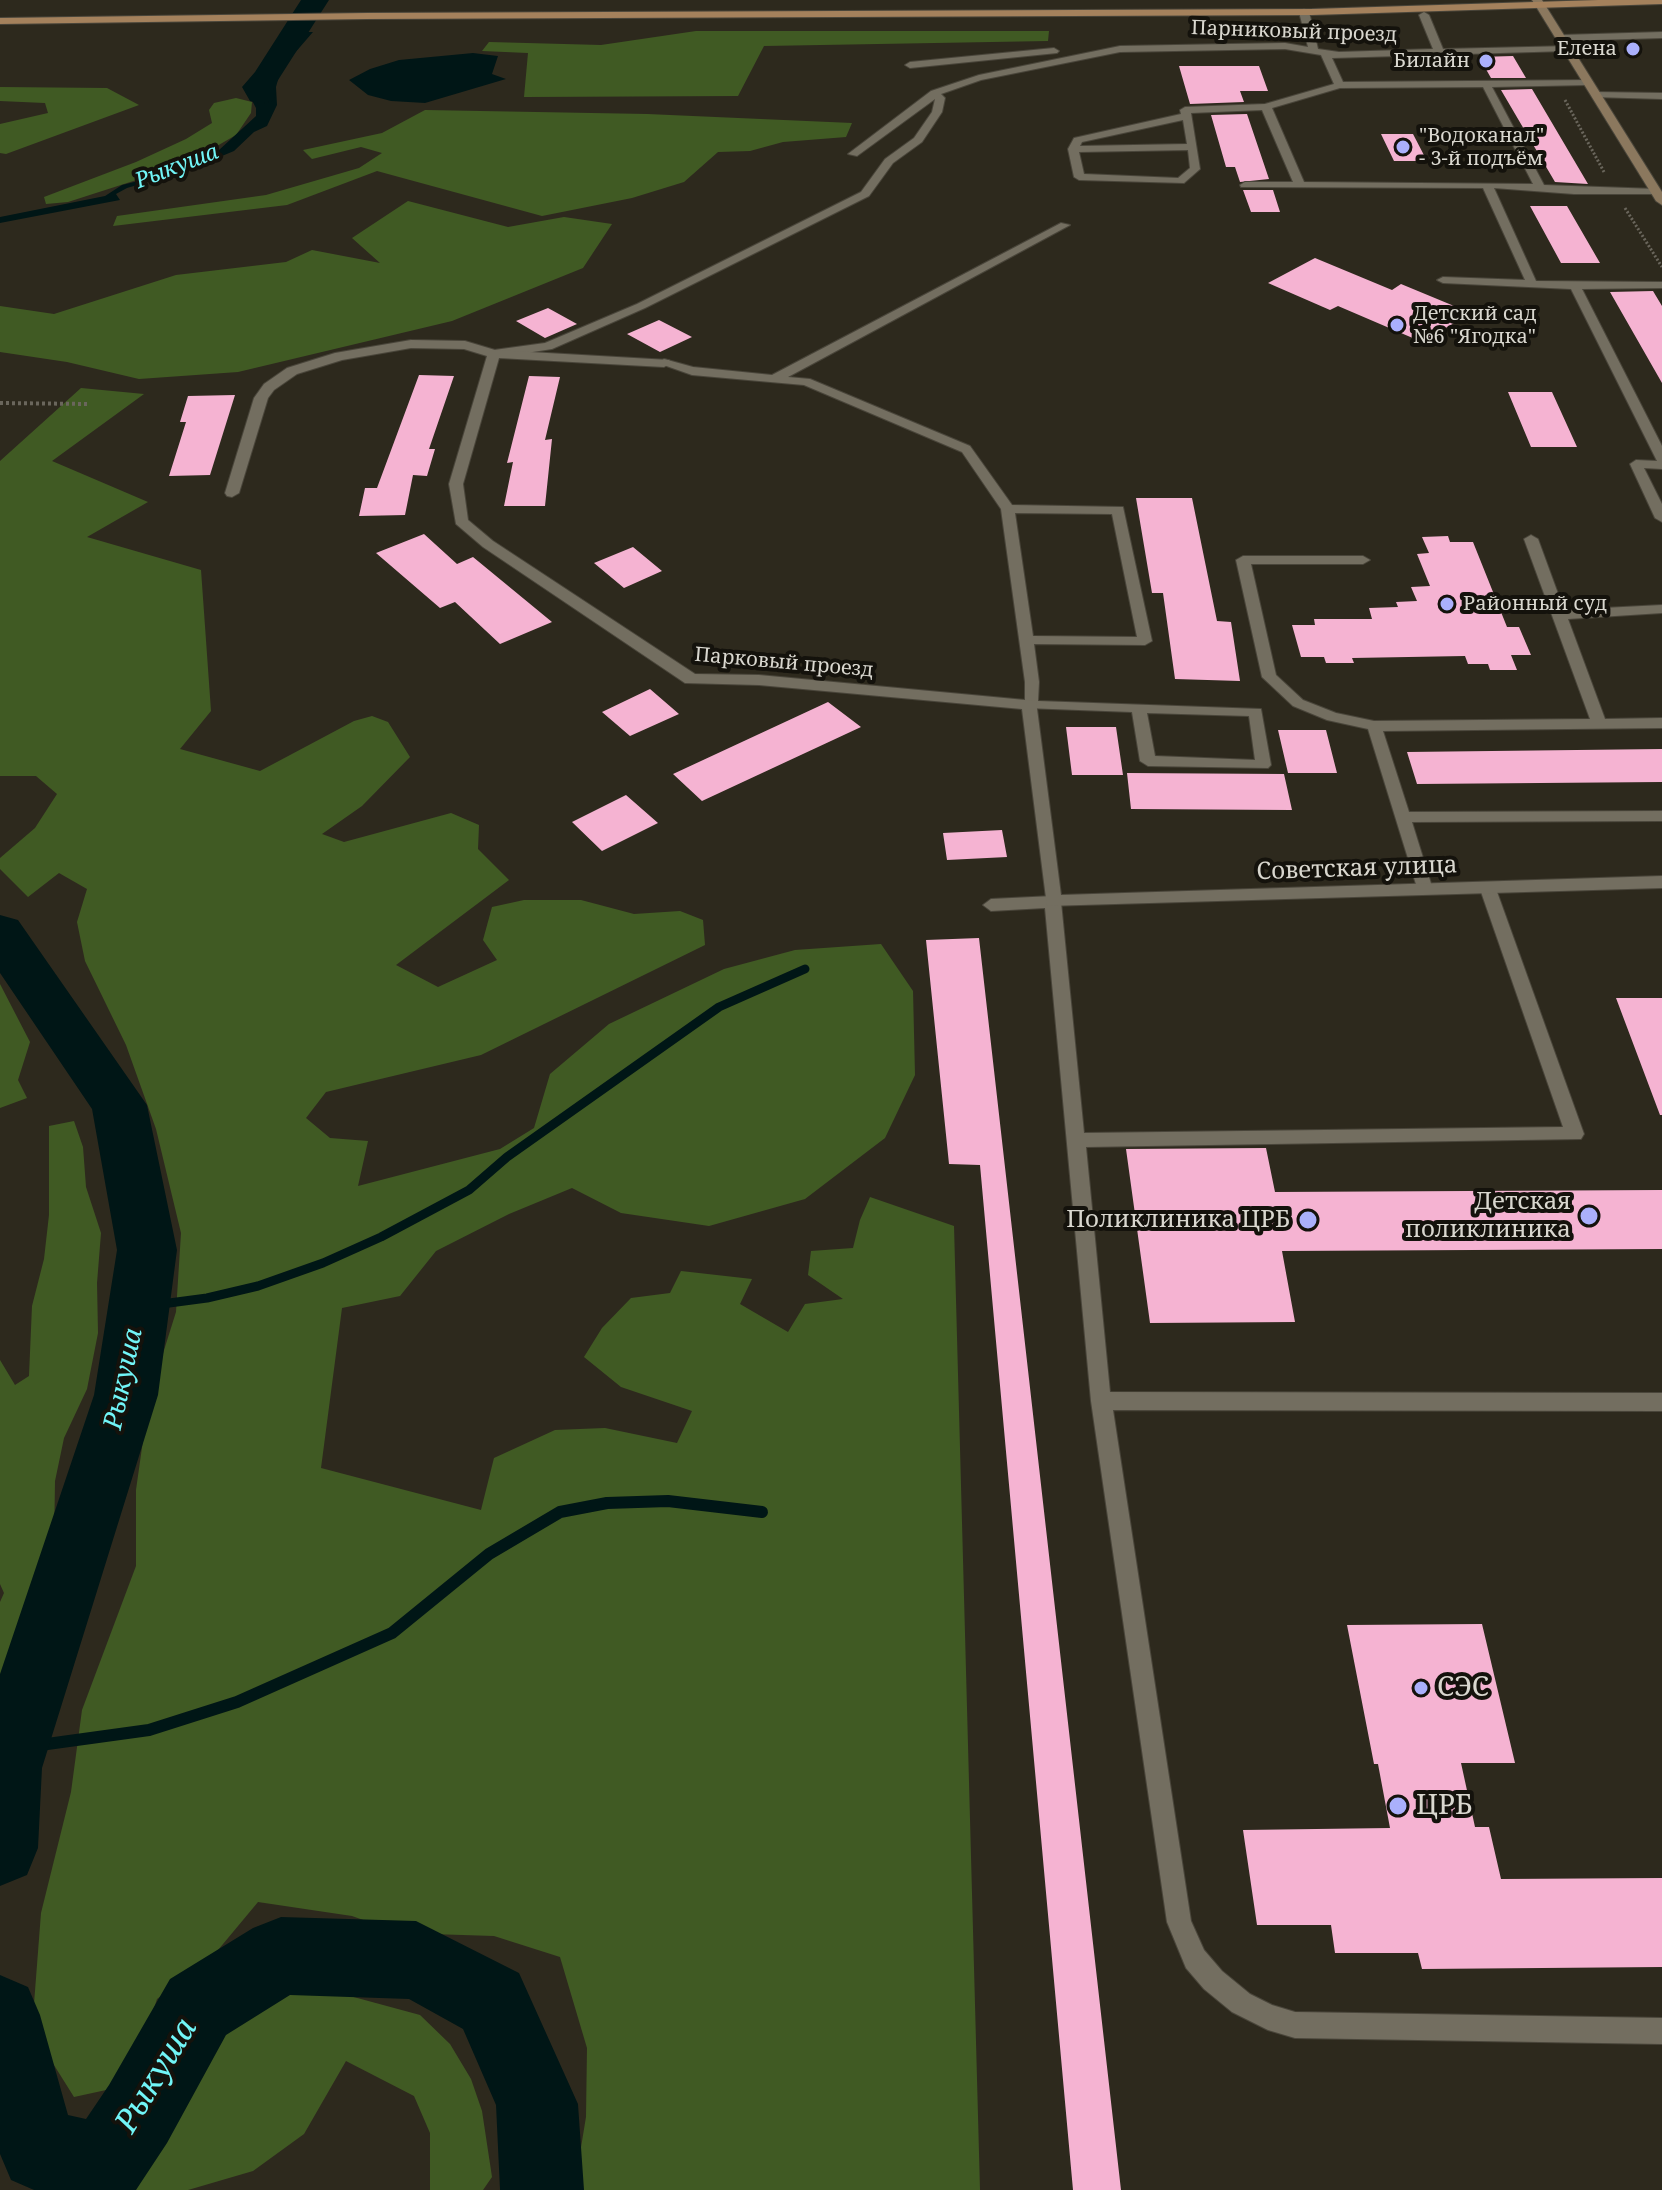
<!DOCTYPE html>
<meta charset="utf-8">
<style>
body{margin:0}
canvas{display:block;background:#2d291d}
</style>
<canvas width="1662" height="2190"></canvas>
<script>
const c = document.querySelector('canvas').getContext('2d');
c.lineJoin = 'round';
function paint(path, color) {
  c.fillStyle = color;
  c.fill(path, 'evenodd');
}
function poly(rows) {
  const path = new Path2D();
  for (const r of rows) {
    path.moveTo(r[0], r[1]);
    for (let i = 2; i < r.length; i += 2) path.lineTo(r[i], r[i + 1]);
  }
  return path;
}
function trace(path, color, width, dash) {
  c.strokeStyle = color;
  c.lineWidth = width;
  c.lineCap = dash ? 'butt' : 'round';
  c.setLineDash(dash || []);
  c.stroke(path);
}
function drawText(font, color, halo, rows, align = 'center') {
  c.font = font + ' "Noto Serif",serif';
  c.lineWidth = 8;
  c.setLineDash([]);
  c.textBaseline = 'middle';
  c.strokeStyle = halo;
  c.fillStyle = color;
  for (const [text, x, y, turn = 0] of rows) {
    c.save();
    c.translate(x, y);
    c.rotate((+turn || 0) * Math.PI / 180);
    c.textAlign = isNaN(turn) ? turn : align;
    if (halo) c.strokeText(text, 0, 0);
    c.fillText(text, 0, 0);
    c.restore();
  }
}
paint(poly([
 [696,31,1049,31,1048,41,764,46,738,96,524,97,528,53,482,51,489,42,601,45],
 [0,87,107,88,139,105,6,154,0,153,0,124,48,113,45,103,0,101],
 [236,98,252,102,251,113,236,135,203,154,155,174,68,202,46,204,44,197,136,162,186,139,212,123,209,110,214,103],
 [425,110,647,114,852,123,846,137,783,142,750,151,718,152,684,182,632,198,542,216,377,171,287,205,113,226,117,216,266,195,359,168,382,153,361,147,312,159,303,150,382,133],
 [408,201,508,227,564,217,612,224,583,268,452,321,238,372,139,379,67,362,0,352,0,306,54,314,176,275,286,262,312,250,380,263,352,238],
 [81,388,144,394,52,461,148,502,87,537,201,570,211,711,180,749,260,771,354,721,372,716,388,722,410,757,362,806,322,834,344,842,451,813,479,825,478,849,509,880,396,965,438,987,497,960,483,940,492,907,524,900,581,900,634,914,680,911,703,920,705,945,481,1055,326,1092,306,1118,330,1138,368,1141,358,1186,500,1149,534,1128,550,1074,609,1024,724,969,795,950,881,944,913,991,915,1075,885,1138,805,1199,709,1226,621,1213,572,1188,509,1214,436,1251,400,1296,342,1308,321,1468,481,1510,494,1458,555,1430,605,1428,677,1443,692,1411,621,1387,584,1357,602,1328,631,1298,670,1293,681,1271,752,1279,740,1304,788,1332,805,1304,843,1299,808,1275,811,1251,853,1248,860,1220,870,1197,954,1226,980,2190,574,2190,586,2117,587,2048,560,1957,494,1936,400,1933,352,1916,258,1902,213,1956,157,1999,129,2085,74,2097,32,2030,41,1913,71,1792,82,1710,136,1566,136,1490,149,1398,176,1312,181,1233,156,1129,126,1045,85,961,77,922,87,889,59,873,28,897,0,869,0,858,35,828,57,794,36,776,0,776,0,461],
 [0,984,30,1042,18,1080,27,1098,0,1108],
 [74,1121,83,1147,86,1187,101,1233,97,1283,98,1333,87,1389,64,1438,55,1481,54,1543,38,1597,0,1696,0,1602,4,1593,0,1584,0,1360,15,1385,29,1376,32,1306,44,1259,49,1215,49,1126],
 [313,1986,420,2015,450,2044,471,2079,482,2111,492,2177,483,2190,430,2190,430,2133,414,2096,346,2061,304,2134,253,2171,188,2190,101,2190,166,2120,210,2060,225,2017,269,1988]
]), '#405a23');
paint(poly([
 [289,32,313,32,281,69,276,87,277,105,267,126,254,132,234,151,186,171,127,188,116,194,120,200,0,223,0,217,105,196,122,185,162,175,219,150,256,116,256,108,248,93,251,82],
 [473,53,498,56,492,74,506,79,425,103,391,101,368,95,349,80,370,69,399,60]
]), '#001616');
trace(poly([
 [139,1307,207,1298,258,1286,323,1263,381,1237,469,1190,507,1157,719,1007,805,969]
]), '#001616', 9);
trace(poly([
 [11,1749,149,1730,237,1702,392,1633,489,1554,560,1512,607,1503,668,1501,762,1512]
]), '#001616', 12);
paint(poly([
 [301,0,329,0,273,88,276,95,272,101,261,104,250,101,242,87,255,72,301,0],
 [0,915,18,920,147,1105,177,1250,158,1395,42,1768,38,1848,27,1875,0,1886,0,1674,94,1395,117,1250,92,1109,0,973,0,915],
 [281,1917,416,1921,519,1973,578,2104,584,2190,500,2190,496,2105,463,2029,409,1999,290,1995,226,2035,167,2143,136,2190,34,2190,11,2180,0,2154,0,1975,28,1987,40,2015,68,2115,86,2119,109,2085,170,1979,253,1928,281,1917]
]), '#001616');
paint(poly([
 [1513,56,1526,78,1491,78,1479,57],
 [1179,66,1259,66,1268,91,1240,91,1244,102,1190,104],
 [1532,89,1588,184,1555,182,1501,90],
 [1247,114,1269,179,1240,182,1235,167,1226,167,1211,115],
 [1381,134,1413,134,1427,161,1394,161],
 [1243,190,1273,190,1280,212,1251,212],
 [1530,206,1567,206,1600,263,1561,263],
 [1315,258,1392,290,1401,284,1471,313,1422,342,1338,306,1330,310,1268,283],
 [1653,291,1662,306,1662,383,1610,292],
 [548,308,577,324,545,338,516,321],
 [659,320,692,337,660,352,627,334],
 [419,375,454,376,429,449,435,449,427,476,413,475,405,515,359,516,365,488,377,488],
 [529,376,560,377,545,440,552,439,545,506,504,506,513,462,507,463],
 [1508,392,1552,392,1577,447,1531,447],
 [235,395,210,475,169,476,186,422,180,422,188,396],
 [1136,498,1192,498,1217,621,1231,622,1240,681,1175,679,1163,593,1152,593],
 [424,534,457,564,473,557,552,622,500,644,455,602,440,608,376,553],
 [1448,536,1450,542,1473,542,1507,627,1519,627,1531,655,1511,655,1517,670,1490,670,1488,664,1468,664,1465,656,1352,658,1354,663,1326,663,1324,657,1301,657,1292,625,1315,625,1314,619,1372,619,1369,608,1398,607,1396,602,1417,601,1411,587,1430,586,1417,554,1429,553,1422,537],
 [633,547,662,571,624,588,594,563],
 [650,689,679,714,630,736,602,712],
 [828,702,861,727,702,801,673,774],
 [1066,727,1116,727,1123,775,1072,775],
 [1278,730,1326,730,1337,773,1288,773],
 [1662,749,1662,782,1417,784,1407,752],
 [1127,773,1284,774,1292,810,1131,809],
 [626,795,658,823,602,851,572,822],
 [1002,830,1007,857,947,860,943,833],
 [979,938,1121,2190,1073,2190,980,1165,949,1164,926,940],
 [1616,998,1662,998,1662,1115,1660,1115],
 [1266,1148,1275,1192,1662,1190,1662,1249,1282,1251,1295,1322,1150,1323,1126,1149],
 [1482,1624,1515,1763,1461,1763,1475,1827,1489,1827,1501,1879,1662,1878,1662,1967,1422,1969,1418,1953,1335,1953,1331,1925,1257,1925,1243,1830,1390,1828,1378,1764,1374,1764,1347,1625]
]), '#f5b3d2');
const lane = poly([
 [1304,9,1309,12,1318,49,1339,52,1433,49,1419,15,1424,12,1429,15,1443,49,1570,46,1572,48,1567,51,1332,58,1343,82,1591,80,1593,82,1588,85,1492,87,1544,185,1656,189,1661,192,1660,194,1574,194,1494,188,1536,281,1662,282,1662,288,1582,289,1662,446,1662,469,1644,468,1662,504,1662,522,1655,518,1630,464,1636,460,1657,461,1571,289,1443,283,1437,280,1443,277,1525,280,1483,188,1241,187,1240,185,1245,182,1293,182,1262,110,1191,113,1200,169,1184,183,1079,180,1074,177,1068,149,1074,138,1181,114,1180,110,1185,107,1265,104,1334,84,1321,55,1285,49,1120,52,981,80,941,94,945,98,942,112,922,142,893,163,869,196,645,308,552,349,494,358,488,354,494,350,545,343,637,304,861,192,885,159,914,138,932,112,935,99,857,156,848,154,931,91,979,75,1120,46,1285,43,1308,47,1299,12,1304,9],
 [1483,87,1533,184,1304,182,1272,108,1340,88,1483,87],
 [1183,120,1187,144,1080,146,1082,142,1183,120],
 [1188,150,1190,168,1178,178,1084,174,1079,152,1188,150],
 [1662,32,1662,38,1561,41,1556,38,1561,35,1662,32],
 [1054,48,1059,51,1057,53,910,68,905,65,910,62,1054,48],
 [1596,92,1662,93,1662,99,1593,97,1591,95,1596,92],
 [1061,223,1070,225,788,377,810,379,970,446,1012,505,1123,507,1152,641,1145,645,1034,644,1039,682,1038,701,1261,709,1271,765,1268,768,1148,766,1140,761,1132,712,1025,708,1025,682,1001,509,962,452,804,385,692,375,658,363,664,359,693,367,772,375,1061,223],
 [1015,513,1112,514,1137,637,1033,636,1015,513],
 [1147,713,1249,716,1255,760,1155,756,1147,713],
 [1531,535,1538,539,1564,610,1662,605,1662,613,1568,619,1605,719,1662,718,1662,728,1383,731,1409,812,1662,811,1662,821,1412,822,1433,890,1431,894,1419,894,1368,729,1327,720,1293,706,1262,677,1236,560,1243,556,1363,556,1370,560,1363,564,1251,564,1276,675,1303,700,1336,713,1374,721,1590,719,1524,539,1531,535],
 [1488,883,1496,889,1584,1134,1581,1139,1086,1147,1110,1392,1662,1393,1662,1411,1113,1410,1191,1921,1204,1950,1222,1971,1250,1994,1272,2005,1295,2012,1662,2018,1662,2044,1295,2038,1268,2030,1232,2012,1204,1989,1186,1968,1167,1922,1091,1401,1045,908,991,911,983,905,991,899,1053,896,1061,902,1084,1133,1563,1127,1480,889,1488,883]
]);
const street = poly([
 [411,340,465,341,495,350,669,360,671,363,664,367,499,358,463,484,468,520,493,541,695,674,759,675,1036,701,1061,895,1662,876,1662,888,1047,906,1022,709,759,685,685,683,483,547,456,524,449,484,487,356,464,349,411,348,342,360,297,374,274,390,268,398,239,493,232,497,227,496,225,493,254,398,264,384,287,368,335,353,411,340]
]);
const secondary = poly([
 [1532,0,1542,0,1662,192,1662,205,1656,201,1532,0]
]);
const primary = poly([
 [1598,0,1662,0,1662,4,1312,15,367,19,0,24,0,18,367,13,1312,9,1598,0]
]);
trace(lane, '#49453a', 2);
trace(street, '#49453a', 2);
trace(secondary, '#49453a', 2);
trace(primary, '#49453a', 2);
trace(poly([
 [1565,100,1604,172],
 [1625,208,1662,267]
]), '#6a665c', 3, [2, 2]);
trace(poly([
 [0,403,88,404]
]), '#6a665c', 4, [3, 3]);
paint(lane, '#736e60');
paint(street, '#736e60');
paint(secondary, '#8b785e');
paint(primary, '#a4815c');
for (const [x, y, r, color] of [
 [1633,49,8,"#aab0fc"],
 [1486,61,8,"#aab0fc"],
 [1403,147,8,"#aab0fc"],
 [1397,325,8,"#aab0fc"],
 [1447,604,8,"#aab0fc"],
 [1589,1216,10,"#aab0fc"],
 [1308,1220,10,"#aab0fc"],
 [1421,1688,8,"#aab0fc"],
 [1398,1806,10,"#aab0fc"]
]) {
  const dot = new Path2D();
  dot.arc(x, y, r, 0, 2 * Math.PI);
  c.fillStyle = color;
  c.fill(dot);
  trace(dot, '#14120c', 3);
}
drawText('20px', '#d9d7cf', '#14120c', [
 ["Парниковый проезд",1294,32,2],
 ["Парковый проезд",784,663,5]
]);
drawText('20px', '#d9d7cf', '#14120c', [
 ["Елена",1617,49,"right"],
 ["Билайн",1470,61,"right"],
 ["\"Водоканал\"",1419,136],
 ["- 3-й подъём",1419,159],
 ["Детский сад",1413,314],
 ["№6 \"Ягодка\"",1413,337],
 ["Районный суд",1463,604]
], 'left');
drawText('italic 22px', '#71f5f7', '#14120c', [
 ["Рыкуша",177,167,-21]
]);
drawText('24px', '#d9d7cf', '#14120c', [
 ["Советская улица",1357,869,-2]
]);
drawText('24px', '#d9d7cf', '#14120c', [
 ["Детская",1571,1202],
 ["поликлиника",1571,1230],
 ["Поликлиника ЦРБ",1290,1220]
], 'right');
drawText('italic 26px', '#71f5f7', '#14120c', [
 ["Рыкуша",124,1379,-78]
]);
drawText('28px', '#d9d7cf', '#14120c', [
 ["СЭС",1437,1688],
 ["ЦРБ",1416,1806]
], 'left');
drawText('italic 32px', '#71f5f7', '#14120c', [
 ["Рыкуша",157,2076,-59]
]);
</script>
